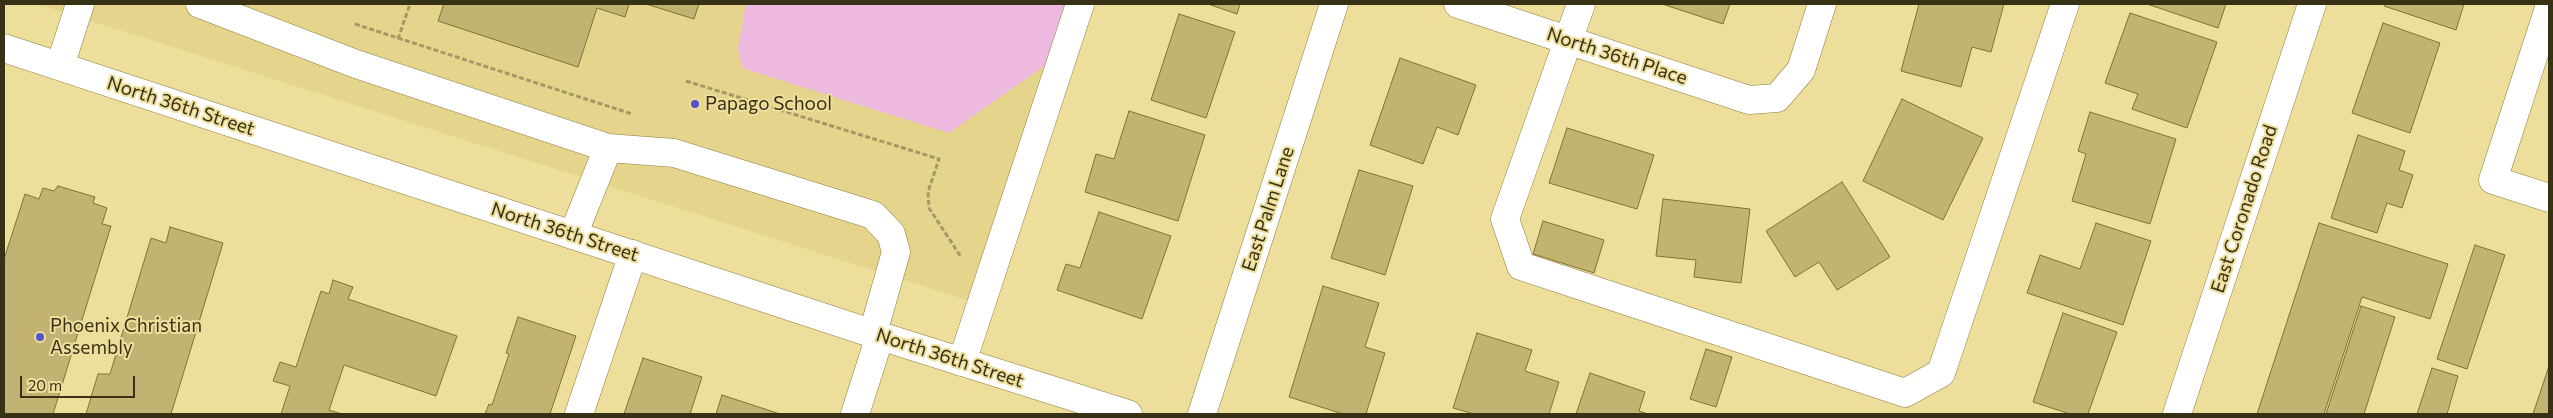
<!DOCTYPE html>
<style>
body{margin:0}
#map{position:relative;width:2553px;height:418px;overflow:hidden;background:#eede9c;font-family:Commissioner,sans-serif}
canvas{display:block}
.frame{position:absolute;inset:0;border:5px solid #373116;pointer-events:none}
.scale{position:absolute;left:20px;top:376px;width:115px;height:22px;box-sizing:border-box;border:2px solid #373116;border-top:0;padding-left:6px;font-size:15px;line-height:18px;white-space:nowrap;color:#373116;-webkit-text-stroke:4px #eede9c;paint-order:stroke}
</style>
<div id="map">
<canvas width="2553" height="418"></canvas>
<div class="frame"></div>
<div class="scale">20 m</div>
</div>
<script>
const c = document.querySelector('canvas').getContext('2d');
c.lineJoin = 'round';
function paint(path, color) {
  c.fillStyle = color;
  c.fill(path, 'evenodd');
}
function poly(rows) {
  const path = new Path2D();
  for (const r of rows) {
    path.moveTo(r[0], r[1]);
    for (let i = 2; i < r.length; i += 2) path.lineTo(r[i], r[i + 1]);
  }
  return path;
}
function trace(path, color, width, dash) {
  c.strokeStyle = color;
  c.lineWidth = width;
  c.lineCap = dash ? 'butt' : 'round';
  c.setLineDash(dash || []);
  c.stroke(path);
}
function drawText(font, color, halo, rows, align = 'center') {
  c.font = font + ' Commissioner,sans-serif';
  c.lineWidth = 4;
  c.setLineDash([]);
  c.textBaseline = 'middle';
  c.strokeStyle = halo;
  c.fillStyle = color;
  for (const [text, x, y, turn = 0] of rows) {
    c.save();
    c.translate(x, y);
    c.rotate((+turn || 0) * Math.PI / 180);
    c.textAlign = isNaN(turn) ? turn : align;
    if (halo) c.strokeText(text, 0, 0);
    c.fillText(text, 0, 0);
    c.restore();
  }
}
paint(poly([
 [38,4,1071,4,973,302]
]), '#e5d48b');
paint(poly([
 [746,4,1080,4,1064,52,949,133,742,68,738,47]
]), '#edb9df');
const building = poly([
 [444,4,629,4,625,17,597,8,578,67,438,21,444,4],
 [646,4,699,4,694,19,646,4],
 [1208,4,1240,4,1237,14,1208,4],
 [1662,4,1730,4,1723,24,1662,4],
 [1919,4,2004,4,1991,52,1972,47,1961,87,1901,71,1919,4],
 [2147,4,2226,4,2218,28,2147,4],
 [2385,4,2464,4,2456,30,2384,6,2385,4],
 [2130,13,2217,42,2187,128,2132,109,2138,94,2105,83,2130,13],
 [1179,14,1235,32,1206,118,1151,100,1179,14],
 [2383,23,2440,43,2410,133,2352,113,2383,23],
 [1400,58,1476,85,1458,135,1437,127,1423,164,1370,145,1400,58],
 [1902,99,1983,138,1943,220,1863,181,1902,99],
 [1129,111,1205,135,1178,221,1085,192,1096,154,1114,159,1129,111],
 [2090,112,2176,139,2150,224,2072,201,2086,154,2078,151,2090,112],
 [1567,128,1654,155,1637,209,1549,183,1567,128],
 [2358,135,2405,151,2399,170,2413,175,2402,208,2387,203,2377,233,2331,218,2358,135],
 [1359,170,1413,186,1385,275,1331,258,1359,170],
 [1842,182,1890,257,1837,290,1819,262,1795,277,1766,231,1842,182],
 [58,186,95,197,93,203,107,208,102,224,111,226,53,414,4,414,4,259,25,194,39,199,43,188,54,191,58,186],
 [1663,199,1750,209,1741,283,1694,277,1696,260,1656,256,1663,199],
 [1099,212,1171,236,1142,319,1057,290,1066,264,1080,268,1099,212],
 [1543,221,1604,240,1594,273,1533,254,1543,221],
 [2096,223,2151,241,2123,325,2027,293,2040,255,2080,269,2096,223],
 [2319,223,2448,264,2430,319,2362,297,2324,414,2257,414,2319,223],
 [170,227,223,243,171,414,86,414,98,374,110,374,151,238,166,243,170,227],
 [2475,245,2505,255,2467,369,2437,359,2475,245],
 [333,280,353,287,348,299,457,336,436,396,344,365,329,410,342,414,281,414,290,386,273,381,280,362,296,367,321,291,329,294,333,280],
 [1323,286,1379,303,1365,347,1385,353,1366,414,1343,414,1289,397,1323,286],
 [2361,306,2395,317,2364,414,2326,414,2361,306],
 [2063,313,2117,332,2088,414,2070,414,2033,402,2063,313],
 [518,317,576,336,550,414,485,414,489,404,492,405,509,354,506,353,518,317],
 [1477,333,1532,350,1525,371,1559,382,1549,414,1474,414,1453,408,1477,333],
 [1706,349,1732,357,1716,407,1690,399,1706,349],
 [643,358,702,377,690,414,624,414,643,358],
 [2549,366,2549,414,2533,414,2549,366],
 [2432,368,2458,376,2447,414,2417,414,2432,368],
 [1590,373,1645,392,1639,411,1648,414,1576,414,1590,373],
 [722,395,780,414,716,414,722,395]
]);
paint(building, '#c3b372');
trace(building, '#807231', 1);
const minor = poly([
 [200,4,356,64,608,148,573,235],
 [1458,4,1749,100,1777,98,1801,70,1822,4],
 [1581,4,1505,219,1521,266,1905,393,1941,373,2065,4],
 [2549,8,2493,180,2549,198],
 [60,66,80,4],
 [608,148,674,153,873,215,891,234,896,252,873,333],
 [962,362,1080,4],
 [579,414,633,254],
 [855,414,880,336],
 [1202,414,1334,4],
 [2177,414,2312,4]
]);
const major = poly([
 [4,48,880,336,1128,414]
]);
trace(minor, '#8d7e3e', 29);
trace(major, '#8d7e3e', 29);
trace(poly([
 [355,24,632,114],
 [398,39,410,4],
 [686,81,939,159,928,192,929,208,961,257]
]), '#a49866', 3, [5, 2.5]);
trace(minor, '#fff', 28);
trace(major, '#fff', 28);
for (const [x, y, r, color] of [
 [695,104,5,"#4f53c9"],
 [40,337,5,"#4f53c9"]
]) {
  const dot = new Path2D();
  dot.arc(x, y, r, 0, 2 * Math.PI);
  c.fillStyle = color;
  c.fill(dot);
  trace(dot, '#eede9c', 2);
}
drawText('19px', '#373116', '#eede9c', [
 ["North 36th Place",1617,56,18],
 ["North 36th Street",181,106,18],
 ["East Palm Lane",1268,209,-72],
 ["East Coronado Road",2244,209,-72],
 ["North 36th Street",565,232,18],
 ["North 36th Street",950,358,18]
]);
drawText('19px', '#373116', '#eede9c', [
 ["Papago School",705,104],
 ["Phoenix Christian",50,326],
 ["Assembly",50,348]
], 'left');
</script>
